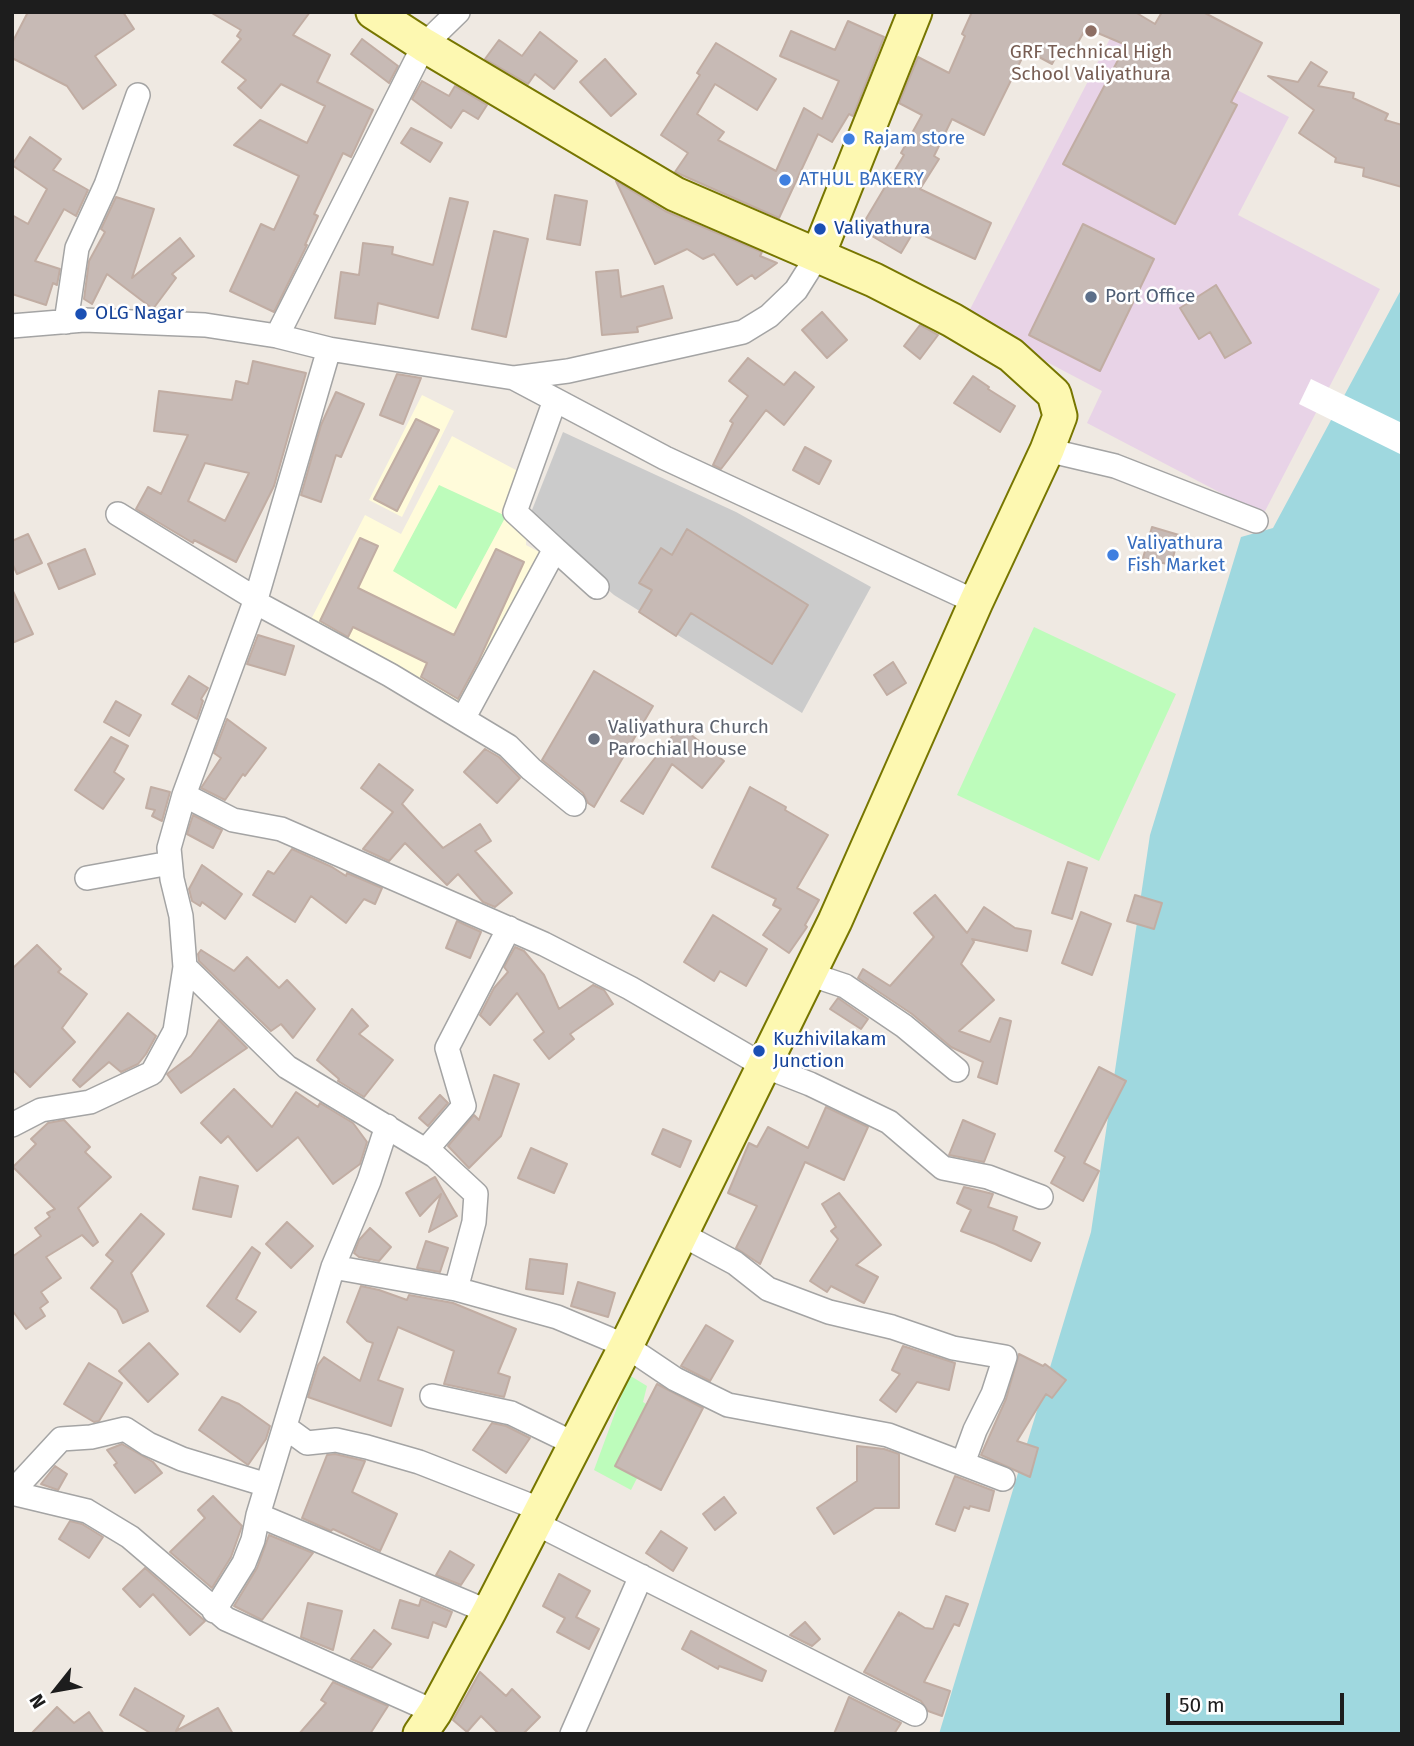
<!DOCTYPE html>
<style>
body{margin:0}
#map{position:relative;width:1414px;height:1746px;overflow:hidden;background:#efe9e2;font-family:"Fira Sans",sans-serif}
canvas{display:block}
.frame{position:absolute;inset:0;border:14px solid #1d1d1d;pointer-events:none}
.north{position:absolute;left:21px;top:1655px;width:70px;height:70px;-webkit-text-stroke:5px #fff;paint-order:stroke;rotate:239deg;font-size:19px;font-weight:700;line-height:28px;text-align:center;color:#1d1d1d}
.north::after{content:'';display:block;margin:auto;width:24px;height:32px;background:#1d1d1d;clip-path:polygon(50% 0,100% 100%,50% 72%,0 100%)}
.scale{position:absolute;left:1166px;top:1693px;width:178px;height:32px;box-sizing:border-box;border:4px solid #1d1d1d;border-top:0;padding-left:9px;font-size:21px;line-height:24px;white-space:nowrap;color:#1d1d1d;-webkit-text-stroke:5px #fff;paint-order:stroke}
</style>
<div id="map">
<canvas width="1414" height="1746"></canvas>
<div class="frame"></div>
<div class="north">N</div>
<div class="scale">50 m</div>
</div>
<script>
const c = document.querySelector('canvas').getContext('2d');
c.lineJoin = 'round';
function paint(path, color) {
  c.fillStyle = color;
  c.fill(path, 'evenodd');
}
function poly(rows) {
  const path = new Path2D();
  for (const r of rows) {
    path.moveTo(r[0], r[1]);
    for (let i = 2; i < r.length; i += 2) path.lineTo(r[i], r[i + 1]);
  }
  return path;
}
function trace(path, color, width, dash) {
  c.strokeStyle = color;
  c.lineWidth = width;
  c.lineCap = dash ? 'butt' : 'round';
  c.setLineDash(dash || []);
  c.stroke(path);
}
function drawText(font, color, halo, rows, align = 'center') {
  c.font = font + ' "Fira Sans",sans-serif';
  c.lineWidth = 5;
  c.setLineDash([]);
  c.textBaseline = 'middle';
  c.strokeStyle = halo;
  c.fillStyle = color;
  for (const [text, x, y, turn = 0] of rows) {
    c.save();
    c.translate(x, y);
    c.rotate((+turn || 0) * Math.PI / 180);
    c.textAlign = isNaN(turn) ? turn : align;
    if (halo) c.strokeText(text, 0, 0);
    c.fillText(text, 0, 0);
    c.restore();
  }
}
paint(poly([
 [1116,27,1289,117,1238,215,1380,289,1263,515,1087,423,1102,391,965,319]
]), '#e8d3e7');
paint(poly([
 [422,395,454,411,402,517,369,500],
 [452,436,529,477,526,545,541,553,460,709,306,629,365,515,401,534]
]), '#fffbda');
paint(poly([
 [563,432,736,512,871,587,802,713,614,595,528,520]
]), '#cbcbcb');
paint(poly([
 [439,485,506,516,456,609,393,571],
 [1034,627,1176,694,1099,861,957,795],
 [629,1375,647,1386,643,1402,668,1417,631,1490,594,1470]
]), '#bdfcbb');
paint(poly([
 [1402,288,1402,1734,939,1734,1091,1232,1150,835,1241,537,1273,528]
]), '#9fd8df');
paint(poly([
 [1311,379,1402,423,1402,455,1299,404]
]), '#fff');
const building = poly([
 [28,12,123,12,134,29,95,56,116,85,83,109,67,86,12,58,12,43,28,12],
 [210,12,310,12,293,35,330,55,317,82,373,110,351,157,343,153,314,214,318,216,305,245,307,245,274,312,230,291,261,224,274,230,299,176,234,145,260,120,307,143,325,106,281,84,261,108,238,88,246,80,222,62,241,39,237,36,241,30,210,12],
 [972,12,1135,12,1155,24,1162,12,1203,12,1262,43,1231,102,1237,105,1175,224,1063,164,1126,45,1086,28,1072,53,1061,47,1052,64,1026,50,984,135,952,119,934,156,939,159,920,189,991,223,975,259,914,231,901,253,860,229,904,155,901,153,922,115,899,103,918,57,949,73,965,36,962,34,972,12],
 [848,21,884,37,853,116,849,114,832,142,818,134,779,218,675,172,688,153,661,135,700,75,697,73,716,43,776,79,757,110,715,84,697,114,724,132,718,140,776,171,804,108,822,119,839,81,780,56,791,31,835,50,848,21],
 [540,32,577,61,554,89,535,74,528,84,485,59,499,40,522,56,540,32],
 [362,39,398,66,389,83,351,54,362,39],
 [605,59,636,94,611,116,580,82,605,59],
 [1311,62,1327,72,1318,86,1354,93,1353,98,1388,114,1385,120,1402,125,1402,187,1363,176,1364,168,1335,162,1336,158,1299,133,1314,110,1268,76,1298,82,1311,62],
 [422,81,449,96,455,86,487,105,478,119,463,110,451,128,412,99,422,81],
 [411,128,442,143,430,162,401,143,411,128],
 [30,137,61,159,53,170,88,190,76,216,64,209,35,261,60,269,57,285,53,283,46,305,12,294,12,215,28,224,47,189,12,165,30,137],
 [616,181,665,211,762,252,760,256,777,263,755,279,752,275,737,285,714,254,703,259,687,249,655,264,616,181],
 [555,195,587,201,580,245,547,239,555,195],
 [116,197,154,209,132,278,180,238,194,256,172,274,176,278,153,309,107,274,92,304,84,299,89,261,105,232,101,229,116,197],
 [450,198,468,202,438,318,378,303,375,324,335,318,341,272,359,275,363,243,393,247,392,254,433,265,450,198],
 [1083,224,1154,259,1100,371,1029,335,1083,224],
 [494,231,528,239,506,337,472,329,494,231],
 [618,270,621,297,663,286,672,318,637,327,638,332,602,335,596,272,618,270],
 [1216,285,1251,343,1225,358,1210,332,1199,339,1180,308,1216,285],
 [822,312,847,340,827,358,802,330,822,312],
 [920,325,938,335,920,359,904,346,920,325],
 [748,358,784,385,795,372,814,387,784,425,766,410,721,469,713,465,733,423,730,421,748,396,729,381,748,358],
 [253,361,306,373,274,486,236,562,194,540,193,543,136,509,148,487,161,494,188,435,154,431,159,391,232,400,236,381,248,384,253,361],
 [205,463,249,473,225,521,188,501,205,463],
 [397,374,421,378,403,424,380,415,397,374],
 [973,376,989,387,988,389,1015,406,1000,432,954,403,973,376],
 [336,392,364,404,341,457,336,455,321,502,301,495,321,425,336,392],
 [416,419,439,430,397,511,374,499,416,419],
 [805,447,831,461,819,484,793,470,805,447],
 [1152,527,1179,535,1171,565,1143,558,1152,527],
 [687,529,808,605,772,664,691,613,676,636,639,612,652,590,639,583,661,548,672,555,687,529],
 [28,534,42,563,17,574,12,563,12,541,28,534],
 [360,538,378,546,358,588,454,635,496,549,524,562,479,660,458,699,421,677,427,663,353,627,348,637,320,621,360,538],
 [85,549,95,574,59,589,48,564,85,549],
 [12,589,33,634,12,643,12,589],
 [258,635,294,646,285,675,247,664,258,635],
 [893,662,906,683,887,695,874,675,893,662],
 [594,671,653,706,594,807,588,803,583,793,542,760,594,671],
 [189,676,208,688,201,699,203,701,197,719,172,704,189,676],
 [116,701,141,715,129,736,104,722,116,701],
 [227,719,266,748,245,776,243,774,225,800,201,788,221,758,214,753,227,719],
 [682,724,692,731,690,734,724,761,702,788,672,764,643,814,621,801,682,724],
 [111,737,128,746,114,772,124,779,103,809,75,790,111,737],
 [485,749,499,757,520,778,497,803,464,772,485,749],
 [379,764,413,790,402,804,443,848,480,824,491,841,475,851,512,893,495,907,483,902,458,874,447,885,405,843,389,861,363,849,393,812,361,788,379,764],
 [151,787,170,792,162,821,152,816,155,810,146,808,151,787],
 [750,787,786,807,785,810,828,835,797,888,819,900,805,925,807,927,789,953,763,935,781,909,773,905,776,899,712,867,750,787],
 [193,815,222,830,213,848,187,834,193,815],
 [292,849,332,867,346,876,347,873,382,888,375,904,364,899,346,923,311,896,295,922,253,895,268,871,274,874,292,849],
 [1068,862,1087,868,1072,919,1052,913,1068,862],
 [202,865,242,894,225,919,202,902,200,906,192,901,189,889,202,865],
 [935,895,967,933,984,907,1015,928,1031,931,1027,951,972,939,974,942,961,964,994,1000,959,1031,990,1042,1000,1018,1011,1021,997,1084,978,1077,983,1062,951,1047,912,1014,858,978,863,969,890,986,934,937,914,913,935,895],
 [1135,895,1162,903,1154,929,1127,921,1135,895],
 [1081,912,1111,924,1092,975,1062,963,1081,912],
 [713,915,767,949,746,986,720,971,714,981,684,962,713,915],
 [457,921,481,932,470,958,446,948,457,921],
 [37,945,61,969,58,972,87,994,62,1028,75,1042,30,1087,12,1069,12,969,37,945],
 [515,947,524,951,544,975,559,1009,593,985,604,990,613,1004,570,1034,574,1039,549,1059,534,1040,544,1032,517,993,490,1025,480,1015,494,988,508,972,504,967,515,947],
 [201,950,234,971,247,957,279,988,287,980,315,1009,293,1038,281,1024,271,1031,199,961,198,954,201,950],
 [838,998,868,1019,861,1029,830,1009,838,998],
 [352,1009,368,1026,359,1034,393,1060,364,1097,338,1081,339,1079,317,1060,352,1009],
 [128,1013,156,1036,146,1054,138,1064,121,1072,109,1062,80,1087,73,1080,128,1013],
 [219,1020,247,1048,181,1093,167,1074,191,1056,219,1020],
 [1099,1067,1126,1081,1084,1163,1099,1171,1083,1201,1051,1183,1065,1157,1055,1151,1099,1067],
 [494,1075,519,1084,501,1136,469,1168,448,1146,474,1115,479,1120,494,1075],
 [234,1089,272,1127,296,1092,318,1107,320,1103,353,1123,367,1142,360,1164,333,1184,298,1137,257,1171,228,1136,221,1143,201,1123,234,1089],
 [440,1095,448,1103,428,1126,419,1118,440,1095],
 [826,1107,868,1127,844,1180,805,1162,760,1264,736,1248,757,1206,728,1193,749,1143,757,1147,768,1127,808,1148,826,1107],
 [64,1120,90,1147,85,1152,111,1177,78,1208,98,1242,93,1246,82,1235,46,1257,61,1278,41,1292,48,1302,40,1308,45,1316,26,1329,12,1310,12,1257,41,1236,35,1228,50,1217,47,1213,55,1209,13,1167,36,1144,31,1139,48,1123,64,1120],
 [963,1120,995,1134,984,1162,949,1155,963,1120],
 [663,1129,691,1141,680,1167,652,1154,663,1129],
 [531,1148,567,1164,554,1193,518,1178,531,1148],
 [200,1177,238,1186,231,1217,193,1209,200,1177],
 [435,1177,457,1216,429,1232,441,1194,420,1216,406,1193,435,1177],
 [964,1187,993,1194,988,1207,1017,1217,1013,1230,1040,1243,1031,1261,995,1244,961,1231,971,1210,957,1203,964,1187],
 [839,1193,881,1245,856,1265,878,1277,864,1303,831,1286,827,1292,810,1281,838,1239,831,1231,836,1227,822,1204,839,1193],
 [141,1214,164,1234,131,1273,148,1311,123,1323,117,1310,91,1288,113,1261,106,1255,141,1214],
 [287,1222,313,1246,291,1268,266,1244,287,1222],
 [370,1228,391,1247,379,1261,359,1257,354,1253,359,1240,370,1228],
 [426,1241,448,1248,440,1272,417,1268,426,1241],
 [252,1247,260,1253,236,1299,256,1312,240,1332,207,1306,252,1247],
 [530,1259,567,1264,563,1294,526,1289,530,1259],
 [578,1282,615,1293,608,1317,571,1306,578,1282],
 [361,1286,379,1290,407,1300,409,1295,453,1303,516,1329,498,1373,510,1377,504,1397,444,1384,454,1351,398,1327,378,1380,403,1389,391,1426,308,1397,318,1365,324,1357,360,1381,373,1343,367,1341,347,1322,361,1286],
 [706,1325,733,1341,710,1381,681,1366,706,1325],
 [149,1343,178,1374,148,1402,119,1371,149,1343],
 [903,1346,955,1363,949,1390,917,1382,896,1412,880,1400,900,1374,892,1370,903,1346],
 [1019,1354,1043,1366,1045,1364,1066,1380,1052,1398,1046,1394,1017,1441,1038,1448,1030,1477,981,1455,1006,1399,1019,1354],
 [89,1363,122,1383,99,1421,94,1422,64,1404,89,1363],
 [657,1384,703,1408,661,1490,615,1466,657,1384],
 [222,1397,239,1404,270,1426,266,1439,248,1465,199,1430,222,1397],
 [492,1423,506,1426,530,1438,506,1473,473,1450,492,1423],
 [122,1444,153,1462,162,1473,135,1493,114,1465,117,1463,107,1450,122,1444],
 [857,1446,884,1449,899,1454,899,1508,875,1508,834,1534,817,1508,857,1481,857,1446],
 [335,1454,365,1461,352,1492,397,1514,380,1551,333,1529,331,1531,302,1518,327,1455,335,1454],
 [55,1466,67,1474,58,1490,41,1484,55,1466],
 [955,1476,994,1491,989,1511,970,1506,969,1509,964,1507,955,1531,936,1524,955,1476],
 [213,1496,242,1526,231,1557,212,1588,170,1552,205,1518,198,1510,213,1496],
 [724,1497,736,1513,715,1530,703,1514,724,1497],
 [70,1521,82,1524,103,1537,89,1558,59,1539,70,1521],
 [661,1531,687,1548,673,1571,646,1553,661,1531],
 [269,1535,313,1553,262,1620,234,1606,257,1568,269,1535],
 [450,1551,474,1565,461,1585,436,1575,450,1551],
 [145,1568,205,1621,190,1635,153,1594,140,1607,123,1589,145,1568],
 [559,1574,590,1591,576,1617,599,1629,589,1649,557,1632,565,1618,543,1606,559,1574],
 [946,1596,968,1604,959,1626,954,1624,924,1682,950,1691,942,1716,928,1711,921,1701,864,1672,899,1612,899,1616,901,1613,925,1628,933,1629,946,1596],
 [421,1599,452,1612,446,1627,433,1622,428,1638,392,1628,400,1600,419,1606,421,1599],
 [308,1603,342,1611,333,1650,301,1637,308,1603],
 [805,1622,820,1639,812,1646,790,1635,805,1622],
 [374,1630,391,1644,372,1668,351,1659,374,1630],
 [691,1631,766,1671,762,1681,719,1666,718,1669,682,1649,691,1631],
 [480,1672,506,1696,512,1689,540,1717,523,1734,499,1734,481,1716,467,1732,453,1720,480,1672],
 [333,1682,388,1706,370,1734,299,1734,326,1703,321,1700,333,1682],
 [135,1688,184,1716,176,1731,218,1708,233,1734,152,1734,120,1715,135,1688],
 [849,1697,901,1723,894,1734,834,1734,849,1697],
 [57,1707,74,1723,89,1712,104,1734,31,1734,57,1707]
]);
paint(building, '#c7bab5');
trace(building, '#c1ada3', 2);
const minor = poly([
 [66,322,77,248,106,185,138,95],
 [12,326,84,320,205,325,277,336,329,349,514,378,568,371,743,332,769,316,796,290,818,255],
 [277,336,424,45,458,12],
 [514,378,665,458,976,602],
 [1047,450,1115,466,1256,521],
 [118,514,256,599],
 [555,549,597,587],
 [255,602,390,675,508,746,531,769,574,804],
 [463,719,555,549,515,512,555,400],
 [184,795,233,820,281,829,544,944,630,988,764,1066,810,1084,889,1122,943,1168,988,1177,1041,1197],
 [87,878,170,863],
 [185,967,287,1067,435,1156,476,1194,474,1222,456,1289],
 [809,974,845,986,904,1026,957,1070],
 [12,1125,41,1110,90,1102,152,1073,175,1031,185,967,181,916,172,879,169,848,184,795,256,599,329,349],
 [426,1150,464,1106,447,1048,509,928],
 [681,1234,735,1263,768,1289,829,1312,892,1327,953,1348,1005,1357,993,1394,975,1430,963,1463],
 [333,1267,456,1289,557,1317,626,1346,675,1379,728,1405,888,1435,1003,1479],
 [432,1396,511,1413,575,1444],
 [285,1427,307,1443,336,1440,367,1447,419,1462,542,1510],
 [12,1492,61,1439,91,1437,125,1429,148,1444,182,1459,267,1485],
 [12,1493,87,1511,130,1537,226,1619,435,1712],
 [258,1515,489,1612],
 [535,1523,915,1714],
 [214,1611,244,1563,253,1540,258,1515,333,1267,369,1181,387,1126],
 [572,1734,641,1576]
]);
const secondary = poly([
 [373,12,424,45,675,194,874,280,952,320,1011,355,1054,394,1060,416,1047,450,976,602,835,921,626,1346,489,1612,435,1712,420,1734],
 [818,255,915,12]
]);
trace(minor, '#a4a4a4', 26);
trace(secondary, '#777600', 37);
trace(minor, '#fff', 23);
trace(secondary, '#fdf8b1', 33);
for (const [x, y, r, color] of [
 [1091,31,7,"#8d6e63"],
 [849,139,7,"#3f7fe0"],
 [785,180,7,"#3f7fe0"],
 [820,229,7,"#1a4fb4"],
 [1091,297,7,"#5c6f8a"],
 [81,314,7,"#1a4fb4"],
 [1113,555,7,"#3f7fe0"],
 [594,739,7,"#6b7280"],
 [759,1051,7,"#1a4fb4"]
]) {
  const dot = new Path2D();
  dot.arc(x, y, r, 0, 2 * Math.PI);
  c.fillStyle = color;
  c.fill(dot);
  trace(dot, '#fff', 2.5);
}
drawText('19px', '#785e54', '#fff', [
 ["GRF Technical High",1091,53],
 ["School Valiyathura",1091,75]
]);
drawText('19px', '#366cbe', '#fff', [
 ["Rajam store",863,139],
 ["ATHUL BAKERY",799,180],
 ["Valiyathura",1127,544],
 ["Fish Market",1127,566]
], 'left');
drawText('19px', '#164399', '#fff', [
 ["Valiyathura",834,229],
 ["OLG Nagar",95,314],
 ["Kuzhivilakam",773,1040],
 ["Junction",773,1062]
], 'left');
drawText('19px', '#4e5e75', '#fff', [
 ["Port Office",1105,297]
], 'left');
drawText('19px', '#5b616d', '#fff', [
 ["Valiyathura Church",608,728],
 ["Parochial House",608,750]
], 'left');
</script>
